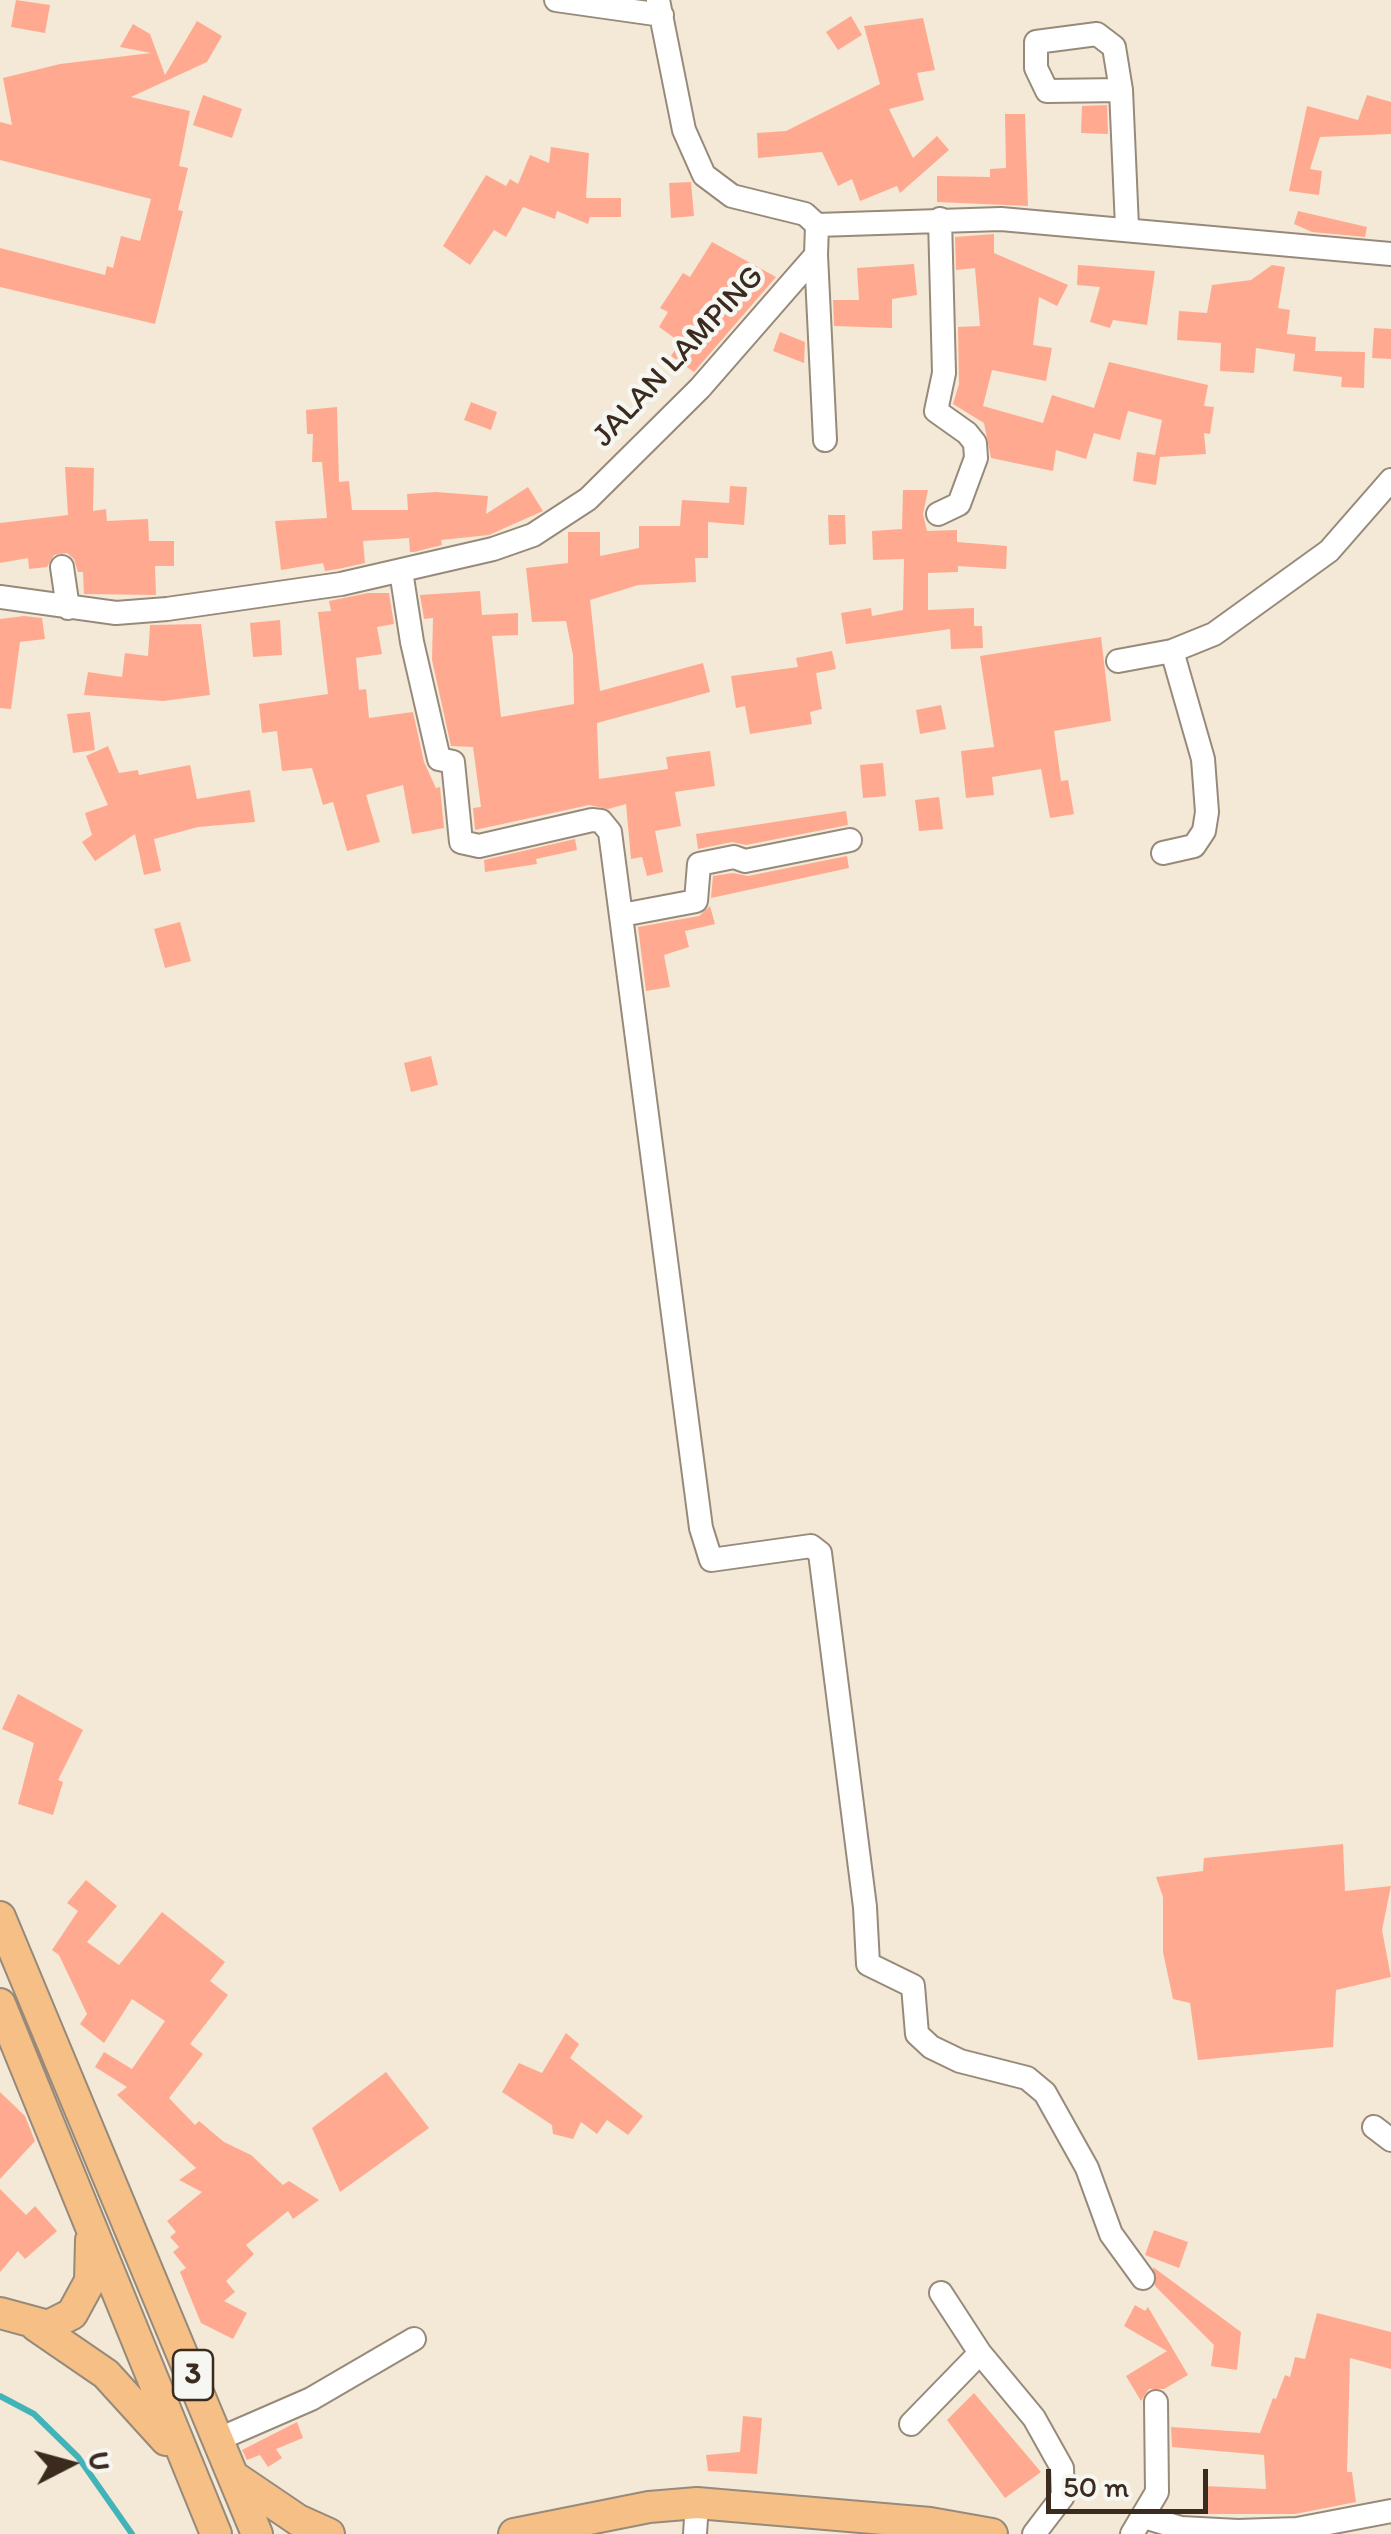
<!DOCTYPE html>
<style>
body{margin:0}
#map{position:relative;width:1391px;height:2534px;overflow:hidden;background:#f3e9d6;font-family:Itim,sans-serif}
canvas{display:block}
.north{position:absolute;left:20px;top:2414px;width:100px;height:100px;-webkit-text-stroke:8px #f6f6f2;paint-order:stroke;rotate:84deg;font-size:28px;font-weight:700;line-height:40px;text-align:center;color:#3b2a1e}
.north::after{content:'';display:block;margin:auto;width:35px;height:45px;background:#3b2a1e;clip-path:polygon(50% 0,100% 100%,50% 72%,0 100%)}
.scale{position:absolute;left:1046px;top:2469px;width:162px;height:45px;box-sizing:border-box;border:5px solid #3b2a1e;border-top:0;padding-left:12px;font-size:30px;line-height:35px;white-space:nowrap;color:#3b2a1e;-webkit-text-stroke:8px #f6f6f2;paint-order:stroke}
</style>
<div id="map">
<canvas width="1391" height="2534"></canvas>
<div class="north">U</div>
<div class="scale">50 m</div>
</div>
<script>
const c = document.querySelector('canvas').getContext('2d');
c.lineJoin = 'round';
function poly(rows) {
  const path = new Path2D();
  for (const r of rows) {
    path.moveTo(r[0], r[1]);
    for (let i = 2; i < r.length; i += 2) path.lineTo(r[i], r[i + 1]);
  }
  return path;
}
function trace(path, color, width, dash) {
  c.strokeStyle = color;
  c.lineWidth = width;
  c.lineCap = dash ? 'butt' : 'round';
  c.setLineDash(dash || []);
  c.stroke(path);
}
function paint(path, color) {
  c.fillStyle = color;
  c.fill(path, 'evenodd');
}
function drawText(font, color, halo, rows, align = 'center') {
  c.font = font + ' Itim,sans-serif';
  c.lineWidth = 9;
  c.setLineDash([]);
  c.textBaseline = 'middle';
  c.strokeStyle = halo;
  c.fillStyle = color;
  for (const [text, x, y, turn = 0] of rows) {
    c.save();
    c.translate(x, y);
    c.rotate((+turn || 0) * Math.PI / 180);
    c.textAlign = isNaN(turn) ? turn : align;
    if (halo) c.strokeText(text, 0, 0);
    c.fillText(text, 0, 0);
    c.restore();
  }
}
trace(poly([
 [0,2396,34,2414,78,2457,132,2534]
]), '#43b3ba', 6);
paint(poly([
 [16,0,50,5,45,33,11,27],
 [851,16,862,35,838,50,826,32],
 [923,18,935,70,917,73,924,100,889,109,913,158,937,136,949,150,900,193,897,186,860,201,852,179,838,186,822,152,758,158,757,133,786,131,880,84,864,26],
 [197,21,222,36,207,62,131,97,190,111,179,166,188,168,178,210,183,211,155,324,0,287,0,248,105,275,107,266,113,268,121,236,140,241,151,199,0,160,0,122,12,125,3,78,60,64,151,53,120,47,133,24,150,34,165,75],
 [203,95,242,109,232,138,193,125],
 [1367,95,1391,102,1391,134,1320,137,1310,169,1322,171,1319,195,1289,191,1307,106,1358,120],
 [1107,105,1108,134,1081,133,1082,106],
 [1005,114,1025,114,1028,206,937,202,937,176,990,177,990,169,1006,168],
 [551,147,589,153,586,198,621,198,621,217,590,217,588,224,557,211,555,219,523,207,506,237,494,230,470,265,443,246,486,175,506,186,510,179,518,184,530,155,549,163],
 [691,182,694,216,671,218,669,183],
 [1298,211,1367,227,1365,237,1312,232,1294,224],
 [994,234,994,253,1068,285,1057,306,1039,297,1033,345,1052,348,1046,381,992,370,983,406,1043,423,1052,395,1094,408,1109,362,1208,385,1204,406,1214,407,1210,434,1204,433,1206,454,1160,457,1156,485,1133,481,1137,452,1155,455,1162,420,1128,411,1120,440,1094,433,1086,459,1056,450,1053,471,991,458,984,423,953,404,959,384,958,327,980,326,975,268,956,270,955,237],
 [712,242,776,277,694,372,671,356,680,342,659,327,668,312,660,308,683,273,690,277],
 [914,264,917,295,892,299,892,328,834,326,833,300,859,300,857,268],
 [1078,265,1155,271,1147,325,1113,320,1110,328,1090,322,1100,287,1077,285],
 [1272,265,1285,267,1278,308,1290,310,1287,334,1316,337,1315,351,1365,352,1364,388,1341,387,1342,377,1293,371,1295,354,1256,348,1254,373,1220,371,1221,343,1177,340,1179,311,1207,313,1212,285,1251,280],
 [1374,328,1391,329,1391,359,1372,358],
 [780,332,805,342,804,363,773,351],
 [471,402,497,412,491,430,464,420],
 [337,407,339,482,349,481,352,510,408,510,407,494,436,492,488,496,486,514,528,487,543,511,489,535,441,540,442,545,414,552,410,552,409,538,363,541,365,563,338,569,325,571,323,563,281,570,275,521,327,518,322,462,312,462,313,434,307,434,306,410],
 [65,467,94,468,93,511,106,509,107,521,148,519,149,541,174,541,174,566,155,566,156,595,84,594,83,572,78,572,74,559,67,553,54,555,47,567,29,569,28,558,0,563,0,523,68,515],
 [730,486,747,487,744,525,708,522,708,558,695,558,696,582,638,585,590,600,600,691,703,663,710,692,597,723,599,779,668,769,666,757,710,751,715,786,675,792,681,826,655,831,663,872,647,876,642,857,631,859,626,804,608,809,589,805,475,830,473,808,481,807,473,747,451,746,432,660,433,618,424,619,420,595,480,591,482,615,518,613,518,635,492,636,501,717,574,704,573,655,566,621,532,622,526,568,568,563,568,532,600,532,600,556,639,548,639,526,680,526,682,500,729,503],
 [903,490,928,490,923,514,927,531,957,530,957,542,1007,546,1006,569,958,566,958,572,928,573,928,610,974,608,974,626,982,626,983,648,951,649,950,629,846,644,841,613,871,608,872,616,903,610,904,559,873,560,872,531,902,529],
 [828,515,845,515,846,544,829,545],
 [368,593,389,593,394,624,377,627,382,654,356,658,359,690,366,689,369,718,413,712,424,762,436,788,440,787,444,828,412,834,403,785,366,795,380,842,347,851,333,802,323,805,312,768,282,771,277,731,262,733,259,704,328,694,318,612,331,611,329,601],
 [24,616,42,618,45,639,20,642,11,709,0,708,0,619],
 [280,620,282,655,253,657,250,623],
 [201,624,210,695,163,701,84,695,88,672,122,677,125,653,148,656,150,625],
 [1101,637,1111,721,1054,731,1061,781,1068,780,1074,814,1050,818,1041,769,992,777,994,795,966,798,961,751,994,747,980,656],
 [832,651,836,669,816,673,822,709,810,712,812,724,750,734,745,706,736,708,731,676,798,667,796,658],
 [941,705,946,729,920,734,916,710],
 [90,712,95,750,73,753,67,714],
 [108,746,119,773,138,770,139,775,190,765,197,799,250,790,255,822,198,827,154,839,161,871,144,875,135,834,95,861,82,842,92,835,85,813,108,805,86,756],
 [883,763,886,796,863,798,860,765],
 [939,797,943,829,919,831,915,800],
 [846,811,848,825,746,845,732,842,698,849,696,834],
 [575,839,577,850,536,859,537,864,485,872,484,860],
 [847,856,849,868,711,898,713,876,733,873,748,876],
 [710,906,715,924,685,931,689,947,664,955,670,987,646,991,638,927,699,916],
 [180,922,191,961,165,968,154,929],
 [431,1056,438,1085,411,1092,404,1063],
 [18,1694,83,1730,58,1780,63,1782,53,1815,18,1804,34,1743,2,1729],
 [1343,1844,1345,1891,1391,1886,1382,1930,1391,1977,1336,1990,1333,2047,1198,2060,1190,2003,1173,1999,1163,1952,1163,1897,1156,1877,1203,1871,1204,1858],
 [86,1880,117,1906,87,1942,119,1965,162,1912,225,1962,210,1981,228,1995,190,2044,203,2054,169,2098,195,2125,199,2121,224,2142,251,2155,283,2185,289,2181,319,2200,293,2219,288,2211,246,2245,254,2254,226,2281,235,2292,224,2301,247,2313,233,2339,201,2323,180,2272,186,2268,173,2252,179,2247,170,2237,176,2232,167,2221,202,2192,179,2180,196,2168,117,2095,127,2087,95,2067,104,2052,132,2069,165,2021,132,1999,104,2043,80,2024,87,2014,59,1955,52,1950,78,1911,67,1903],
 [566,2033,579,2044,570,2058,643,2116,628,2135,607,2120,597,2134,581,2122,573,2139,553,2134,552,2125,502,2092,519,2063,542,2073],
 [386,2072,429,2128,340,2192,312,2128],
 [0,2092,25,2116,35,2141,0,2179],
 [0,2189,26,2215,35,2206,57,2231,25,2259,18,2251,0,2272],
 [1154,2230,1188,2242,1179,2268,1145,2255],
 [1153,2267,1241,2332,1237,2370,1211,2366,1214,2345,1155,2286],
 [1135,2305,1145,2311,1148,2307,1188,2375,1164,2389,1149,2389,1141,2401,1126,2376,1167,2351,1124,2326],
 [1317,2313,1391,2332,1391,2369,1350,2358,1347,2472,1352,2472,1356,2502,1295,2514,1204,2514,1205,2486,1266,2489,1264,2455,1172,2447,1171,2427,1260,2433,1273,2398,1276,2399,1285,2375,1290,2377,1295,2357,1305,2359],
 [974,2393,1041,2472,1005,2498,947,2420],
 [743,2416,762,2418,757,2474,708,2471,706,2455,740,2452],
 [297,2422,303,2438,276,2449,282,2458,268,2467,260,2455,247,2460,242,2450]
]), '#ffaa90');
const minor = poly([
 [556,0,662,15],
 [658,0,684,130,704,175,732,196,805,214,817,225],
 [1121,90,1047,91,1036,68,1036,42,1097,34,1114,47,1121,90,1127,227],
 [816,255,825,440],
 [938,514,959,504,976,458,975,443,967,433,936,411,944,373,940,219],
 [62,567,68,608],
 [401,571,412,642,439,759,453,762,461,842,479,846,592,820,601,821,610,832,701,1528,711,1560,811,1546,820,1553,865,1907,868,1964,913,1986,917,2034,931,2047,960,2061,1027,2078,1045,2093,1087,2168,1111,2234,1143,2278],
 [0,597,116,613,167,609,341,584,493,549,533,535,588,499,700,388,816,255,817,225,1001,219,1391,254],
 [1118,661,1172,651,1214,634,1329,551,1391,480],
 [1163,853,1194,846,1204,831,1207,812,1203,759,1172,651],
 [622,915,696,901,699,864,734,857,745,861,850,840],
 [1374,2127,1391,2140],
 [941,2293,980,2353,1034,2418,1062,2468,1063,2496,1034,2534],
 [911,2424,980,2353],
 [219,2439,311,2399,414,2339],
 [1144,2517,1181,2528,1238,2531,1297,2529,1391,2511],
 [695,2534,697,2503],
 [1132,2534,1157,2492,1156,2402]
]);
const major = poly([
 [0,1917,257,2534],
 [0,2004,216,2534],
 [0,2313,48,2326,72,2314,90,2281,91,2240],
 [36,2326,106,2374,166,2440],
 [236,2478,298,2520,329,2534],
 [514,2534,649,2507,697,2503,930,2523,992,2534]
]);
trace(minor, '#978a7a', 26);
trace(major, '#978a7a', 34);
trace(minor, '#fff', 22);
trace(major, '#f5bf86', 30);
for (const [x, y, w] of [
 [193,2375,40]
]) {
  const box = new Path2D();
  box.roundRect(x - w / 2, y - 25, w, 50, 8);
  c.fillStyle = '#f6f6f2';
  c.fill(box);
  trace(box, '#3b2a1e', 2.5);
}
drawText('bold 30px', '#3b2a1e', null, [
 ["3",193,2375]
]);
drawText('32px', '#3b2a1e', '#f6f6f2', [
 ["JALAN LAMPING",679,357,-47]
]);
</script>
